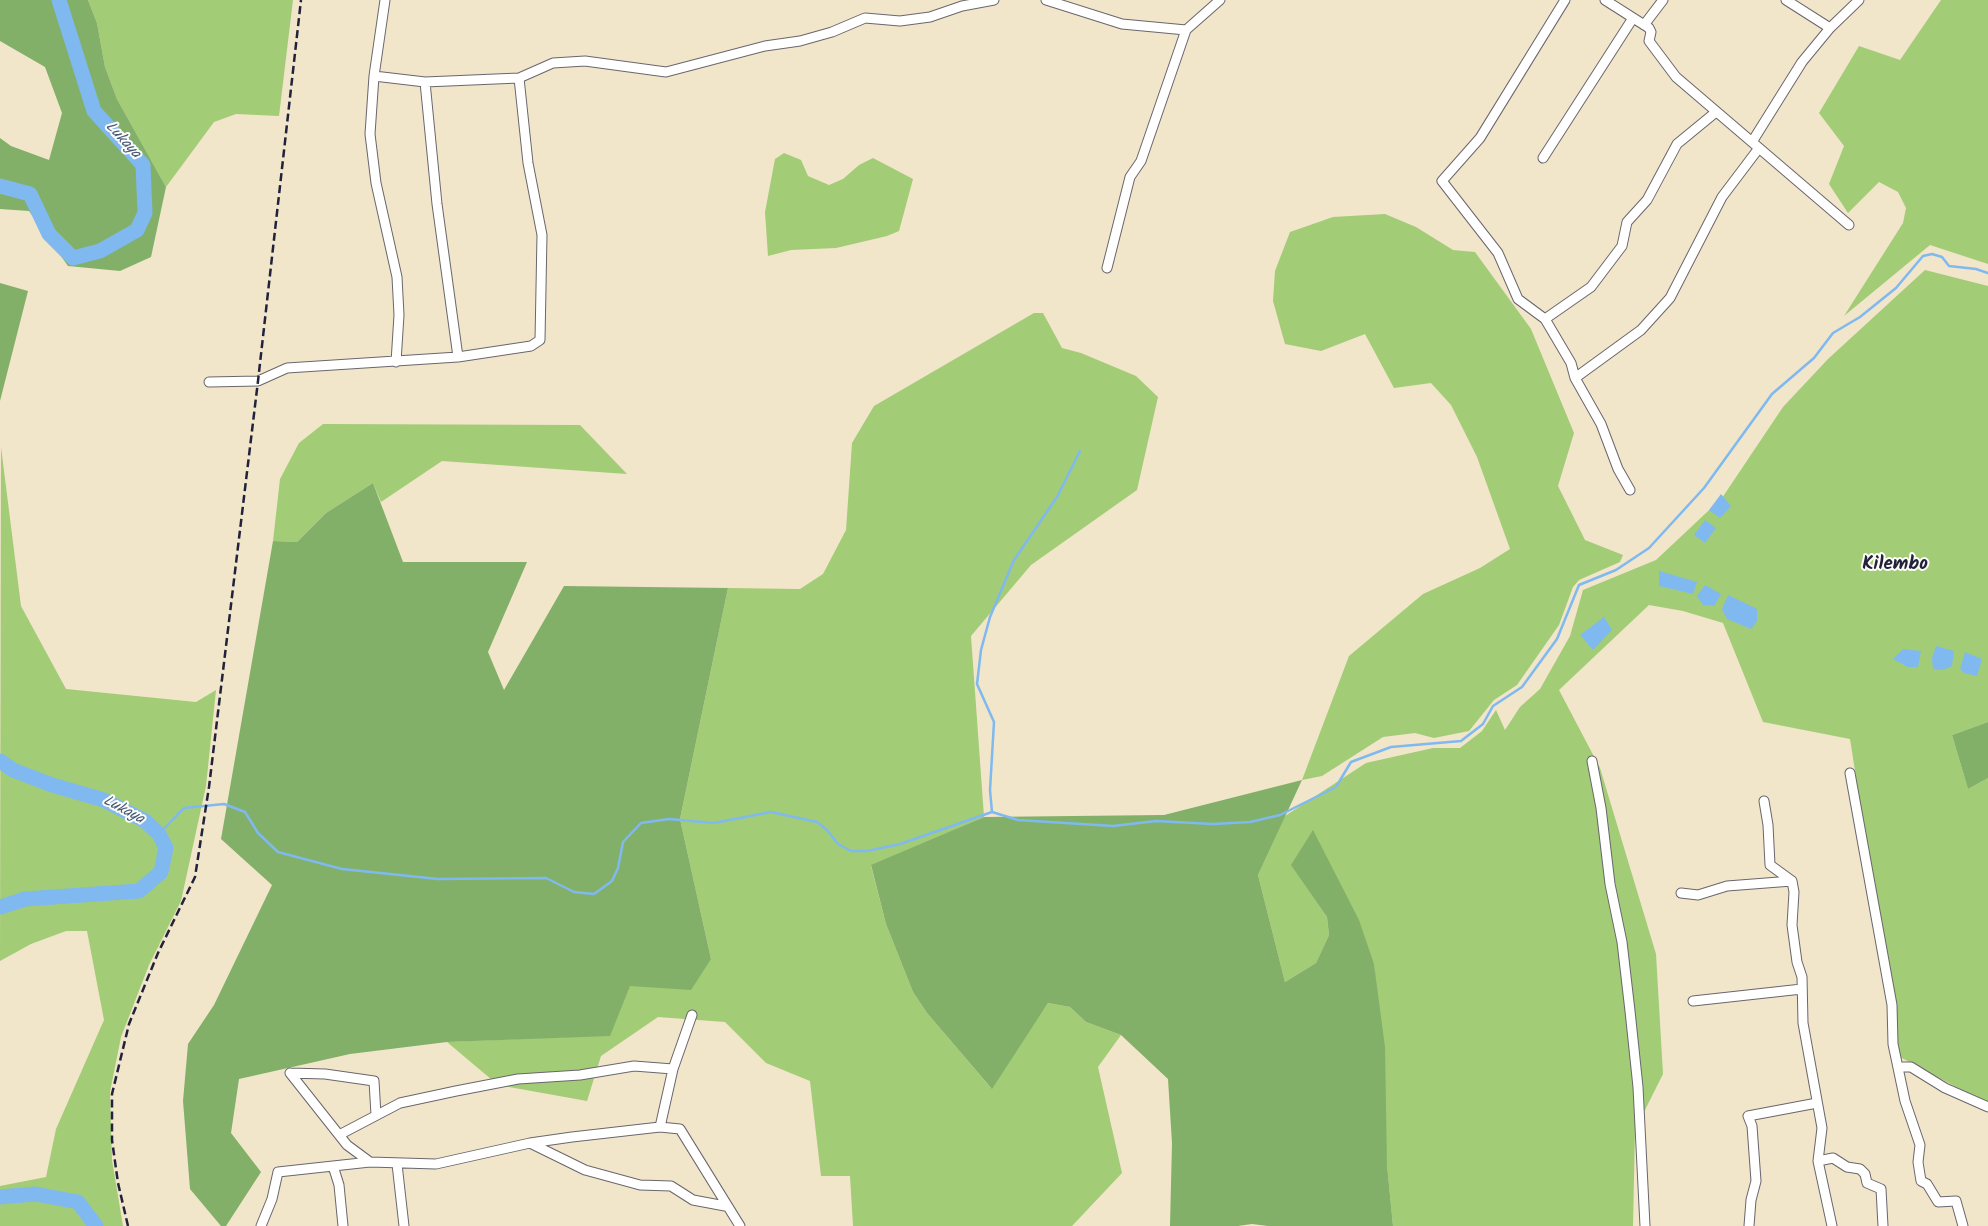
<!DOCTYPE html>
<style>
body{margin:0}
canvas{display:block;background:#f1e5ca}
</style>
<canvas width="1988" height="1226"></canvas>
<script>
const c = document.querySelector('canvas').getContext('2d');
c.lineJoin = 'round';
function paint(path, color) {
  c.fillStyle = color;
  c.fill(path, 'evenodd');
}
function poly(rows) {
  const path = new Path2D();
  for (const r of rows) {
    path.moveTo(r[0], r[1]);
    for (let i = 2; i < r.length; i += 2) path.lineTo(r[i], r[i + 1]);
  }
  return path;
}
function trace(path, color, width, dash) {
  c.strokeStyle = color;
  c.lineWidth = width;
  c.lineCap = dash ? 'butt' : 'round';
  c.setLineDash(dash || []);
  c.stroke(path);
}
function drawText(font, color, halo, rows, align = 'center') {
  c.font = font + ' Kalam,sans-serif';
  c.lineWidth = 4;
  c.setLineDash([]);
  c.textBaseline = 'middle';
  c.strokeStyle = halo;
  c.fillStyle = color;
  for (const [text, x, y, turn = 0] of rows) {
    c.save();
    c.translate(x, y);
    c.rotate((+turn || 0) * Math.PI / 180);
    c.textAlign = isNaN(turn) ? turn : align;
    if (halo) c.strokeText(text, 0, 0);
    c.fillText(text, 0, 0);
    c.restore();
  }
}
paint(poly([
 [88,0,293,0,279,116,236,114,214,122,166,187,117,99,105,67,97,23],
 [1941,0,1988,0,1988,264,1930,245,1844,316,1903,223,1906,208,1898,192,1879,182,1848,213,1829,184,1844,146,1819,113,1859,46,1900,60],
 [784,153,801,160,808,176,829,185,843,179,859,165,873,158,913,179,899,231,887,236,836,248,791,250,768,256,765,212,775,159],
 [1385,214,1416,227,1453,250,1475,252,1531,329,1574,433,1558,486,1585,540,1623,555,1620,562,1579,580,1573,587,1559,625,1517,685,1494,700,1469,731,1434,738,1415,733,1383,737,1322,776,1302,780,1349,656,1423,594,1480,568,1510,549,1477,457,1451,405,1431,383,1394,388,1365,334,1321,351,1285,344,1273,301,1275,271,1290,232,1333,217],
 [1925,270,1988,286,1988,722,1952,735,1968,789,1988,778,1988,1104,1900,1057,1850,739,1763,722,1723,623,1683,611,1649,605,1559,690,1600,768,1656,954,1663,1074,1635,1130,1633,1226,1393,1226,1387,1165,1374,964,1292,865,1327,917,1329,935,1316,963,1285,982,1258,875,1285,816,1366,763,1433,748,1460,748,1482,731,1496,710,1505,730,1520,707,1540,689,1570,636,1583,590,1656,560,1722,498,1783,407,1828,359],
 [1034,313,1043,313,1062,348,1081,353,1136,376,1158,397,1137,490,1031,565,971,636,984,817,871,866,886,924,913,992,927,1013,991,1088,1048,1003,1070,1007,1086,1022,1121,1035,1098,1067,1122,1173,1072,1226,853,1226,850,1176,821,1176,810,1081,766,1063,725,1022,658,1017,601,1056,587,1101,498,1085,447,1042,564,1037,630,986,711,959,680,819,728,588,800,589,823,574,846,530,852,443,874,406],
 [323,424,580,425,627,474,442,461,381,502,373,483,326,513,297,542,273,541,280,479,299,443],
 [1,447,21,606,66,689,196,702,216,690,206,786,181,901,149,965,121,1037,110,1092,112,1160,123,1226,0,1226,0,1186,46,1177,56,1129,104,1020,87,931,66,931,31,944,0,961]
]), '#a3cc77');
paint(poly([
 [0,0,88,0,97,23,105,67,117,99,166,187,151,257,120,271,68,266,29,211,0,209,0,138,11,146,49,160,62,113,45,67,0,41],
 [0,283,28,291,0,401],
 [373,483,403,562,527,562,488,652,504,690,564,586,728,588,680,819,711,959,691,990,630,986,610,1036,447,1042,350,1054,239,1079,231,1133,261,1172,226,1226,221,1226,190,1189,183,1101,188,1044,214,1005,272,885,221,839,273,541,297,542,326,513],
 [1988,722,1988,778,1968,789,1952,735],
 [1302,780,1258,875,1285,982,1316,963,1329,935,1327,917,1291,865,1313,830,1359,920,1374,964,1385,1047,1387,1165,1393,1226,1268,1226,1252,1224,1238,1226,1170,1226,1172,1143,1168,1079,1121,1035,1086,1022,1070,1007,1048,1003,992,1089,927,1013,913,992,886,924,871,865,984,817,1164,815]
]), '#82b068');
paint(poly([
 [1721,494,1731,506,1720,518,1709,510],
 [1705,520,1716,528,1705,543,1694,535],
 [1659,571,1697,582,1693,594,1659,586],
 [1705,585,1721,594,1714,606,1703,605,1697,596],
 [1728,595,1757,609,1757,621,1751,629,1727,619,1722,609],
 [1604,617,1612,630,1593,650,1580,635],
 [1936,646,1954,651,1952,666,1943,670,1933,669,1932,658],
 [1903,649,1921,651,1918,667,1908,667,1893,659],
 [1965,652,1982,659,1977,676,1964,673,1960,669]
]), '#7fb9f0');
trace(poly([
 [992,812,990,790,994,722,977,684,981,650,990,617,1014,560,1057,497,1080,451],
 [159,834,184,808,224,804,245,812,258,833,278,852,342,869,438,879,546,878,574,892,594,894,612,881,618,868,623,842,641,823,669,819,714,823,771,812,817,822,827,830,838,844,851,851,867,851,900,844,992,812,1018,820,1113,826,1156,821,1213,824,1250,822,1280,815,1336,787,1351,762,1391,747,1461,741,1483,724,1493,706,1522,687,1557,639,1579,585,1616,570,1649,548,1704,488,1772,394,1814,358,1833,333,1860,317,1896,288,1923,256,1932,254,1942,257,1949,266,1976,269,1988,273]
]), '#7fb9f0', 2.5);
trace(poly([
 [0,186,30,194,49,234,73,258,100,251,137,230,145,213,143,165,94,111,59,0],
 [0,761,13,770,52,785,104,800,145,821,159,834,166,848,161,872,139,891,25,899,0,907],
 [0,1197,35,1194,78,1202,96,1226]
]), '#7fb9f0', 15);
const street = poly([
 [385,0,374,76,370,134,376,183,397,277,399,315,396,362],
 [1046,0,1122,24,1186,30],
 [1565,0,1480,138,1442,181,1498,253,1518,299,1545,319,1571,363,1575,378,1601,424,1618,469,1630,490],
 [1605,0,1649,28,1651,32,1649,41,1676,77,1849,225],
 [1786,0,1830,28],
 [1644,25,1663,0],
 [374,76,425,82,519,78,553,63,585,61,666,72,765,46,800,41,832,32,865,18,900,21,930,17,962,6,994,0],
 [425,82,437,204,458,357],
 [1752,142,1802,62,1830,28,1859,0],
 [1543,158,1633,18],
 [1107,268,1130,177,1141,161,1186,30,1220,0],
 [1545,319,1591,287,1622,246,1627,222,1647,200,1677,144,1716,112],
 [1575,378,1641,330,1670,298,1722,197,1759,148],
 [209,382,258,381,287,368,458,357,531,346,540,340,542,235,528,163,519,78],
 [1592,761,1601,808,1610,884,1622,942,1630,1011,1638,1087,1645,1226],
 [1850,773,1892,1005,1893,1044,1905,1101,1920,1145,1918,1162,1921,1181,1927,1184,1938,1202,1956,1201,1963,1226],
 [1764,801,1768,825,1770,865,1792,881,1794,892,1792,925,1797,962,1802,977,1803,1023,1822,1128,1818,1161,1832,1226],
 [1681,893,1698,895,1727,886,1792,881],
 [1693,1001,1802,989],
 [1898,1067,1911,1067,1945,1088,1988,1107],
 [290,1073,347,1145,370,1162,436,1164,530,1143,572,1137,660,1127,680,1129,740,1226],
 [290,1073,325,1074,374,1081,376,1115],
 [660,1127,673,1069,692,1015],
 [339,1135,400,1103,456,1091,518,1079,580,1075,634,1066,673,1069],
 [530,1143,585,1170,640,1185,671,1186,693,1200,725,1206],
 [1818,1161,1833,1158,1847,1167,1860,1169,1865,1174,1867,1183,1881,1189,1883,1226],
 [397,1164,404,1226],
 [333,1166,339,1185,343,1226],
 [261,1226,272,1199,278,1172,370,1162],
 [1749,1226,1751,1200,1756,1181,1752,1126,1748,1116,1817,1103]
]);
trace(street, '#6a666d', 11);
trace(street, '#fff', 9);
trace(poly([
 [128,1226,118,1183,112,1140,112,1094,129,1024,158,953,195,877,209,787,258,381,301,0]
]), '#22223b', 2.5, [8, 4]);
drawText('italic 15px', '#43577a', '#fdfcf7', [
 ["Lukaya",122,141,47],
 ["Lukaya",123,811,28]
]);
drawText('bold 19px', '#22223b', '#fdfcf7', [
 ["Kilembo",1895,566]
]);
</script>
